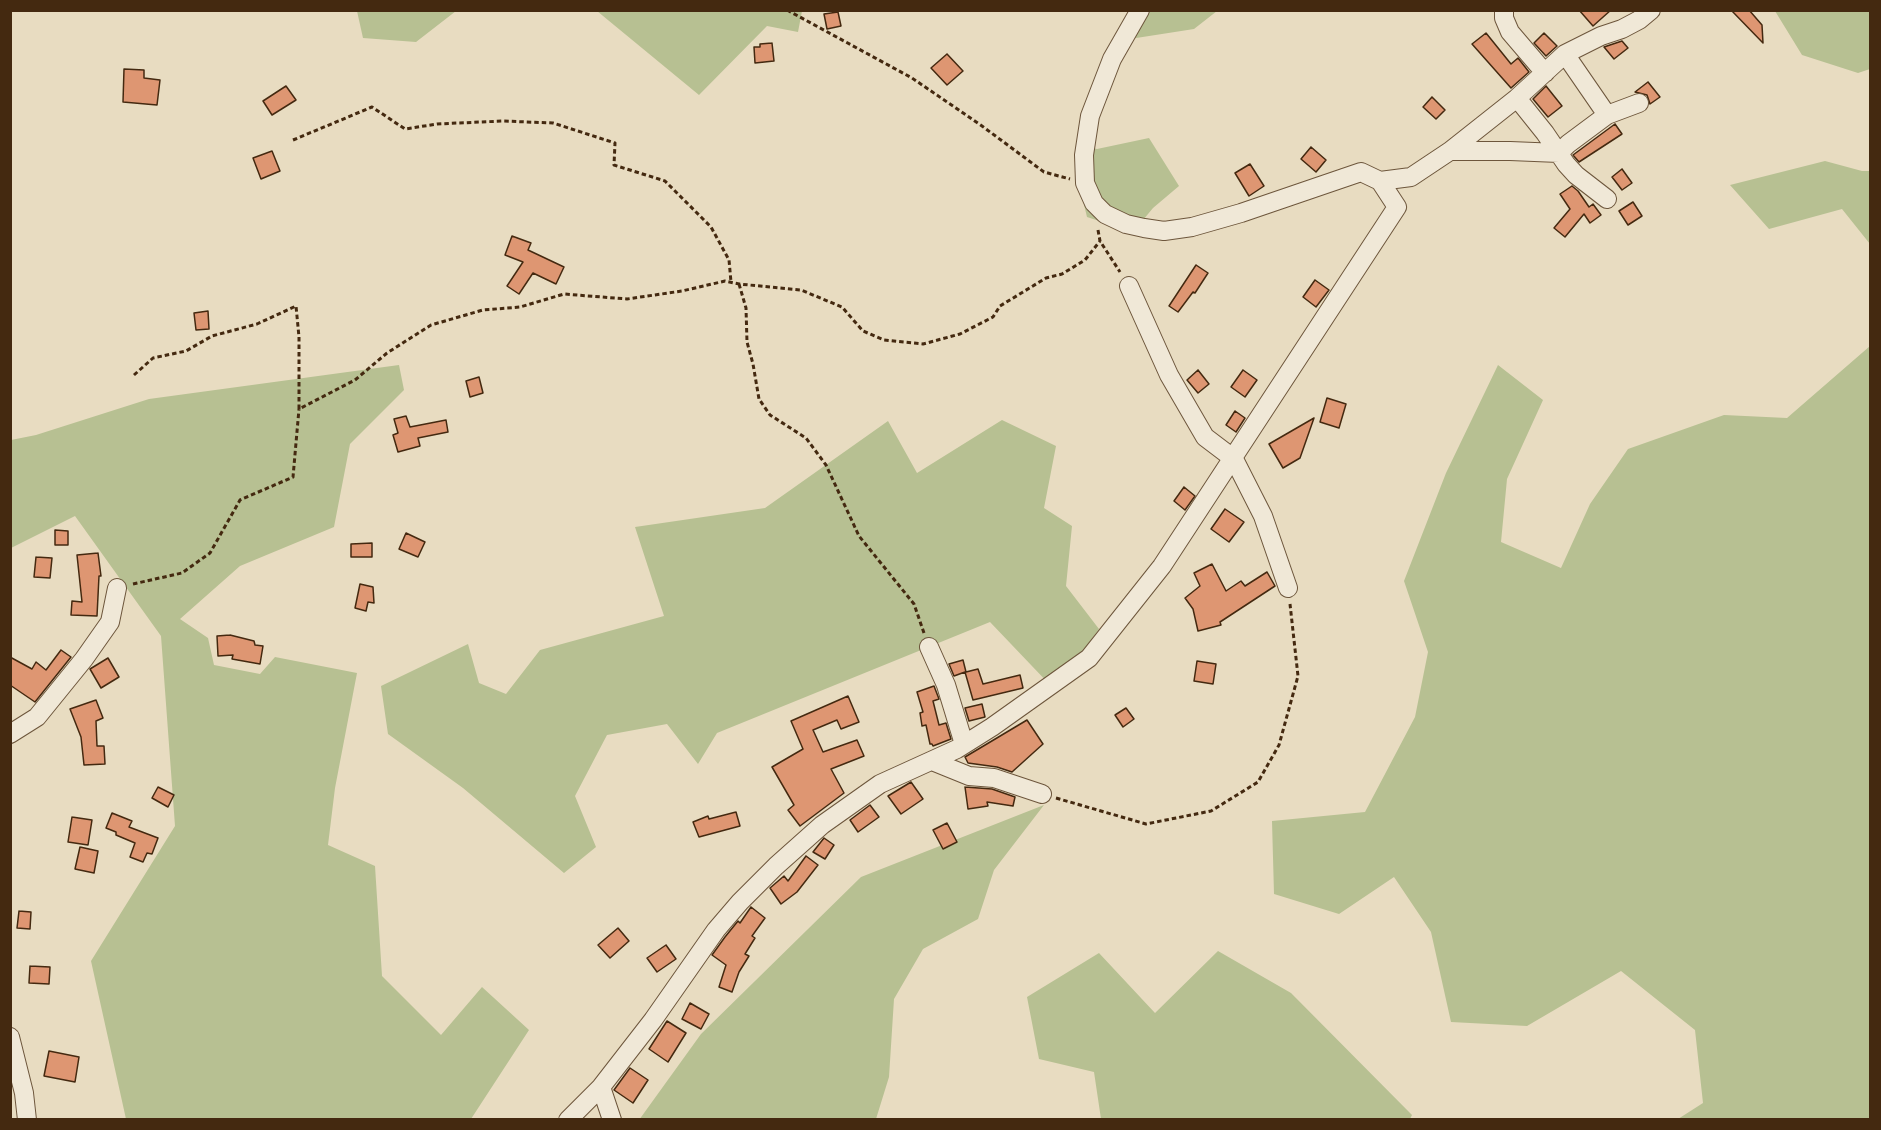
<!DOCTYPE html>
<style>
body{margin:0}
#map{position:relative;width:1881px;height:1130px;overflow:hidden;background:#e8dcc1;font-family:Vollkorn,serif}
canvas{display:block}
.frame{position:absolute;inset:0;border:12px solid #442910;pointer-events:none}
</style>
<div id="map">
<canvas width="1881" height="1130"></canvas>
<div class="frame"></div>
</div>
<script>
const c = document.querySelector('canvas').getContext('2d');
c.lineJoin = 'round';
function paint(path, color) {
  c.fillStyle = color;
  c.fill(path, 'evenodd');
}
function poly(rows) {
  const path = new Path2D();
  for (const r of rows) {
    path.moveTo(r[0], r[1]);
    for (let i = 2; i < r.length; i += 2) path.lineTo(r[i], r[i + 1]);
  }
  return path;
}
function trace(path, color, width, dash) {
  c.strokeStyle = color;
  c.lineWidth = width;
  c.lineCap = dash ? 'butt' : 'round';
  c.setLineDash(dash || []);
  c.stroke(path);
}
paint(poly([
 [357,11,357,10,456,11,416,42,363,38],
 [597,11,802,11,798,32,767,26,699,95],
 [1136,11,1217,11,1194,29,1117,41],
 [1775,11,1870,11,1870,69,1858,73,1802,55],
 [1149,138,1179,186,1153,208,1133,232,1087,217,1080,188,1079,145,1097,149],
 [1825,161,1862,171,1870,171,1870,244,1842,209,1769,229,1730,185],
 [1870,346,1870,1119,1678,1119,1703,1103,1695,1030,1621,971,1527,1026,1451,1022,1431,932,1394,877,1339,914,1274,894,1272,821,1365,812,1415,717,1428,652,1404,581,1446,473,1498,365,1543,400,1507,479,1501,542,1561,568,1590,504,1628,449,1724,415,1787,418],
 [399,365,404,390,350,444,334,527,240,566,180,619,208,638,214,665,260,674,275,657,357,673,335,788,328,845,375,866,382,976,441,1035,482,987,529,1030,471,1119,126,1119,91,961,175,826,161,636,75,516,11,548,11,440,36,435,149,399],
 [1002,420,1056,446,1044,508,1072,526,1066,586,1099,629,1077,659,1052,687,990,622,717,733,698,764,667,724,607,735,575,796,596,847,564,873,463,788,388,734,381,686,468,644,479,683,506,694,540,650,664,616,635,527,765,508,888,421,917,473],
 [1044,805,994,870,978,919,923,949,894,999,889,1077,876,1119,639,1120,701,1034,861,877],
 [1218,951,1291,993,1412,1115,1410,1119,1101,1119,1094,1072,1039,1059,1027,997,1099,953,1155,1013]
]), '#b7c092');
const building = poly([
 [1579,10,1611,10,1593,26,1579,10],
 [1731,10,1749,10,1762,25,1763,43,1731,10],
 [838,12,841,26,827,29,824,14,838,12],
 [1486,33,1511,64,1518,58,1529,72,1511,88,1472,44,1486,33],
 [1544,33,1557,46,1546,56,1534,43,1544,33],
 [1622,41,1628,48,1614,59,1604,47,1622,41],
 [772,43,774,61,755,63,754,47,760,47,760,44,772,43],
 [947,54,963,71,947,85,931,68,947,54],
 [124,69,144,70,144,78,160,80,157,105,123,102,124,69],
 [1648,82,1660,97,1650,104,1647,95,1635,92,1648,82],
 [286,86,296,100,272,115,263,101,286,86],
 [1546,86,1562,106,1548,117,1533,99,1546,86],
 [1432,97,1445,110,1436,119,1423,107,1432,97],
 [1615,124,1622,134,1579,162,1573,155,1615,124],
 [1311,147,1326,160,1316,172,1301,159,1311,147],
 [272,151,280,171,261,179,253,158,272,151],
 [1250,164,1264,186,1249,196,1235,173,1250,164],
 [1622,169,1632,183,1622,190,1612,177,1622,169],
 [1572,186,1578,191,1589,207,1593,204,1601,215,1590,223,1584,214,1565,237,1554,228,1570,209,1560,194,1572,186],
 [1633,202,1642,216,1628,225,1619,211,1633,202],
 [512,236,531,243,528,250,564,267,556,284,533,273,519,294,507,286,523,262,505,255,512,236],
 [1196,265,1208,273,1195,293,1193,292,1178,312,1169,306,1196,265],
 [1315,280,1329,290,1316,307,1303,297,1315,280],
 [208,311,209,329,196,330,194,313,208,311],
 [1198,370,1209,384,1198,393,1187,380,1198,370],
 [1243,370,1257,380,1245,397,1231,387,1243,370],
 [479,377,483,393,470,397,466,381,479,377],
 [1327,398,1346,404,1339,428,1320,422,1327,398],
 [1235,411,1245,418,1236,432,1226,425,1235,411],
 [406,416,410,427,446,420,448,432,418,438,420,446,398,452,393,435,398,433,394,419,406,416],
 [1314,418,1300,458,1283,468,1269,444,1314,418],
 [1184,487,1195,496,1185,510,1174,501,1184,487],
 [1225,509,1244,522,1229,542,1211,529,1225,509],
 [55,530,68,531,68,545,55,545,55,530],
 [406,533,425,542,418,557,399,549,406,533],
 [372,543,372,557,351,557,351,544,372,543],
 [98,553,101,576,99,576,97,616,71,615,72,601,82,602,77,555,98,553],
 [36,557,52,558,50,578,34,577,36,557],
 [1212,564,1226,591,1241,581,1245,586,1267,572,1275,586,1220,622,1221,625,1198,631,1193,609,1185,598,1200,586,1194,573,1212,564],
 [360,584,373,587,374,603,368,602,366,611,355,608,360,584],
 [230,635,254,641,255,645,263,646,260,664,232,659,233,655,218,656,217,636,230,635],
 [61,650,71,657,35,702,10,685,10,657,32,669,36,662,46,670,61,650],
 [108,658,119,677,101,688,90,669,108,658],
 [963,660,966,672,978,669,983,684,1020,675,1023,688,973,700,965,672,954,676,949,664,963,660],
 [1197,661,1216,664,1213,684,1194,681,1197,661],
 [934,686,939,699,933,701,939,725,946,723,951,739,933,746,932,744,930,744,926,725,922,726,920,713,923,712,917,692,934,686],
 [848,696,859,722,841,729,837,720,813,730,823,752,857,740,864,756,831,769,844,793,800,826,788,810,794,805,772,767,803,749,791,721,848,696],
 [96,700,103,718,96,721,97,746,104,746,105,764,84,765,81,737,70,709,96,700],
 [982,704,985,717,969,721,965,708,982,704],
 [1126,708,1134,719,1123,727,1115,715,1126,708],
 [1027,720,1043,744,1012,772,997,767,968,763,965,757,1027,720],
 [911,782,923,799,901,814,888,796,911,782],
 [158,787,174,795,168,807,152,798,158,787],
 [965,787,992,789,1015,797,1013,806,987,802,988,806,968,809,965,787],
 [870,805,879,817,858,832,850,820,870,805],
 [736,812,740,826,699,837,693,822,708,816,709,819,736,812],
 [112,813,132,821,129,827,158,838,152,854,147,853,143,862,130,857,135,843,116,835,116,832,106,828,112,813],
 [72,817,92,820,88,845,68,842,72,817],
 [947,823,957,842,943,849,933,830,947,823],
 [824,838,834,845,825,859,813,852,824,838],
 [80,847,98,851,94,873,75,869,80,847],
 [806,856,818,865,797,892,781,904,770,888,784,876,788,881,806,856],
 [751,907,765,918,752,936,755,938,745,954,749,956,739,972,732,992,719,987,726,965,712,955,725,937,738,921,740,923,751,907],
 [19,911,31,912,30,929,17,928,19,911],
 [618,928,629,941,610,958,598,945,618,928],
 [666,945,676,959,657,972,647,958,666,945],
 [30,966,50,967,49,984,29,983,30,966],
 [690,1003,709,1014,701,1029,682,1019,690,1003],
 [667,1021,686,1033,668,1062,649,1049,667,1021],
 [49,1051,79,1057,75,1082,44,1076,49,1051],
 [630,1068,648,1080,633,1103,614,1090,630,1068]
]);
paint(building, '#de9672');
trace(building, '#442910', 1.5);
const minor = poly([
 [1504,10,1504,18,1510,32,1545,73],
 [1565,54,1607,115],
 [1517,98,1545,133,1566,164,1576,175,1607,199],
 [1450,151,1510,151,1559,153,1568,144,1607,115,1639,103],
 [1380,181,1411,177,1450,151,1517,98,1565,54,1601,36,1622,29,1639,20,1651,10],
 [1129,286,1169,375,1205,437,1234,459,1263,516,1288,588],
 [929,647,946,685,964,744],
 [10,734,37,717,84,659,110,622,117,588],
 [932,761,969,776,994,778,1042,794],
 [10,1037,24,1093,27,1120],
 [601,1087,612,1120],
 [568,1120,601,1087,653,1020,716,930,740,902,776,866,822,825,880,784,957,749,992,727,1089,658,1162,566,1397,207,1380,181,1361,172,1241,213,1192,227,1164,231,1144,228,1126,224,1105,214,1094,203,1085,183,1084,155,1090,116,1112,59,1140,10]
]);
trace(minor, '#6d563c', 20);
trace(poly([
 [787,10,912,78,982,126,1044,172,1070,179],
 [293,140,372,107,405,129,437,124,503,121,553,123,615,143,614,165,665,181,711,227,729,260,731,282],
 [1098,230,1100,241,1120,272],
 [739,284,746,308,747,342,753,364,759,399,770,415,806,438,826,465,859,536,914,604,924,633],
 [134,375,153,358,186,351,212,336,257,324,296,306,299,337,299,409,355,380,387,353,431,325,483,310,520,307,564,294,627,299,682,291,725,281,739,284,801,290,842,307,863,331,884,340,923,344,960,334,993,317,1000,306,1046,278,1062,274,1085,260,1100,241],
 [133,584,182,573,210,553,240,500,293,477,299,409],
 [1056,798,1146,824,1211,811,1258,782,1279,745,1298,676,1290,604]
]), '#442910', 3, [4.5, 3]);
trace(minor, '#f0e8d7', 18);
</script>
